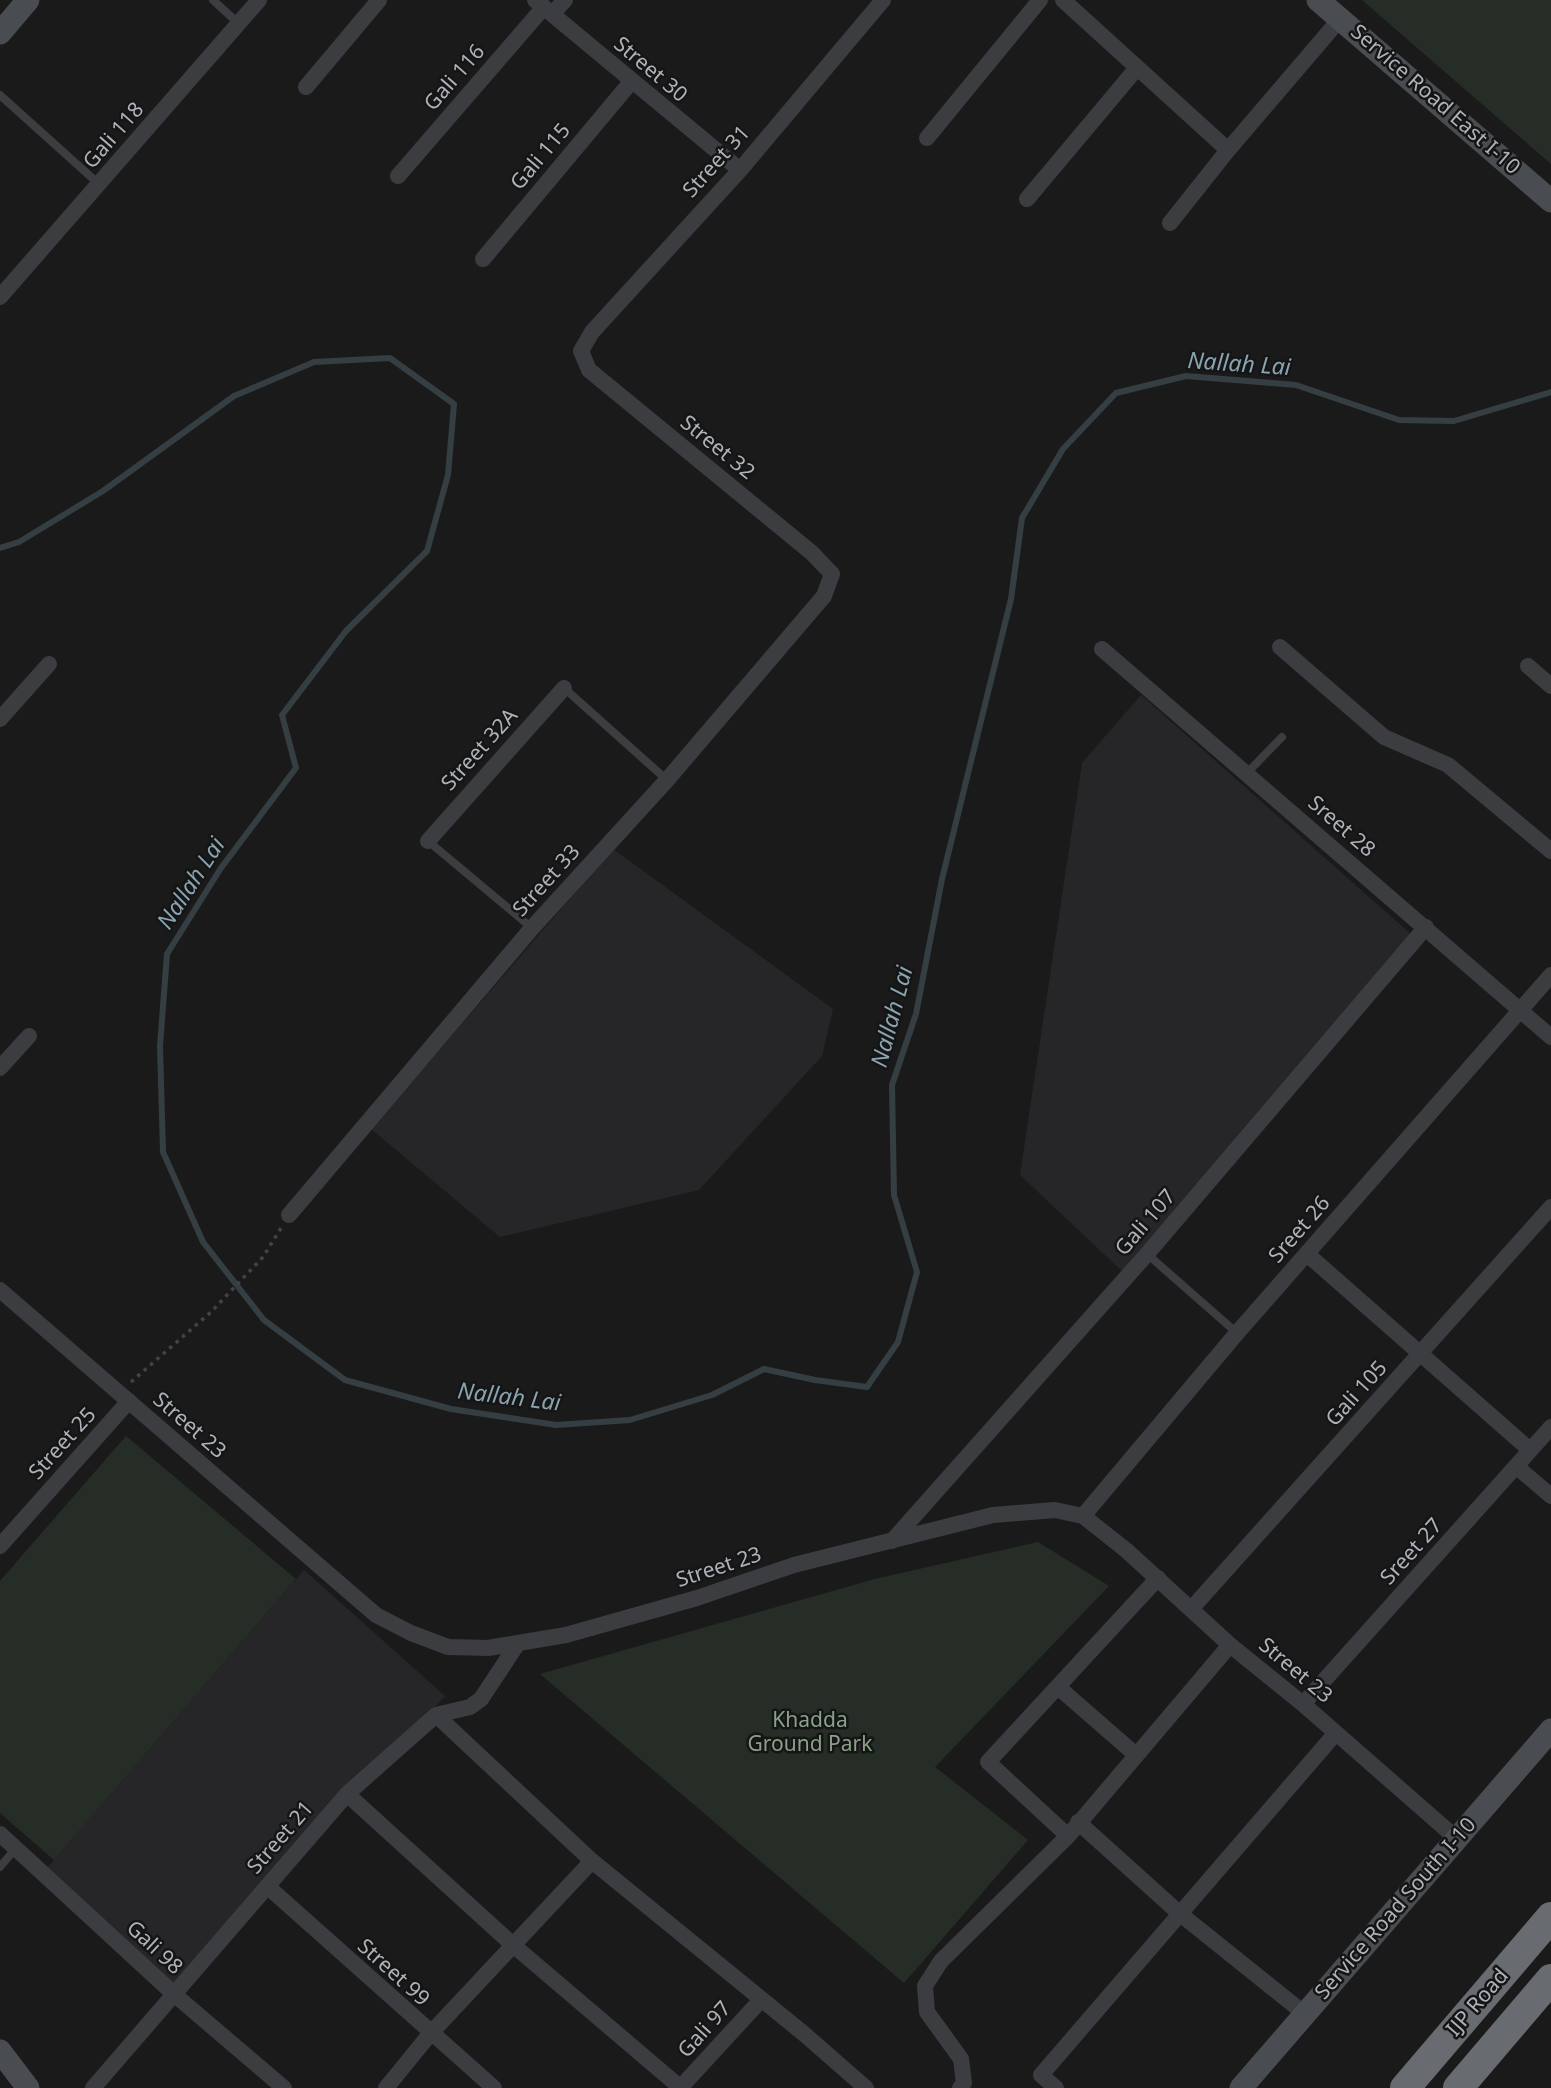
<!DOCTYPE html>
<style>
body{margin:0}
canvas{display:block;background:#1a1a1b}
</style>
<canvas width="1551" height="2088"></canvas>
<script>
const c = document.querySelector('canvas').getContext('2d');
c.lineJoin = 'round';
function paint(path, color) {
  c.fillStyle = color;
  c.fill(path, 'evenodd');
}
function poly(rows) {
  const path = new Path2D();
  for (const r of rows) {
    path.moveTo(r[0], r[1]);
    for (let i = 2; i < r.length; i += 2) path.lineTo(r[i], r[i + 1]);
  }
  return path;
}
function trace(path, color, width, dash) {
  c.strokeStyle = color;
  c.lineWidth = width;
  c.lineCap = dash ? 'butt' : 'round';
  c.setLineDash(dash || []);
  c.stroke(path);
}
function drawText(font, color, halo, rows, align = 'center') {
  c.font = font + ' "Noto Sans",sans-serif';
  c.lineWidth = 5;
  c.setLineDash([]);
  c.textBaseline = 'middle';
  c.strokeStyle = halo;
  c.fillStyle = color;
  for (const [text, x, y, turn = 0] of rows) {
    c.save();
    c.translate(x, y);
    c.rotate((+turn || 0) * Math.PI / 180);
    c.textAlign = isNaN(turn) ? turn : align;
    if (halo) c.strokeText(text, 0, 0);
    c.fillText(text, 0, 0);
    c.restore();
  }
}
paint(poly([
 [1141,695,1412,935,1122,1271,1020,1175,1082,763],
 [613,849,833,1009,822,1056,699,1190,500,1237,371,1129],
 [304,1570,445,1696,182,1991,47,1868]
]), '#262628');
paint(poly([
 [1362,0,1551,0,1551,164],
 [126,1436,296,1579,54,1860,0,1813,0,1581],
 [1038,1542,1109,1586,935,1767,1028,1840,904,1983,540,1674,875,1579]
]), '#262d26');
trace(poly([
 [0,548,19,542,103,491,234,396,314,362,390,358,454,404,448,475,427,551,346,631,282,715,296,768,221,868,167,954,160,1046,163,1152,203,1242,264,1320,345,1380,451,1409,556,1425,630,1420,712,1395,764,1369,815,1380,867,1387,898,1342,917,1272,894,1195,892,1085,916,1014,942,879,1011,599,1022,518,1063,449,1116,393,1186,376,1296,385,1399,420,1454,421,1551,392]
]), '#353e43', 6);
trace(poly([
 [131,1382,211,1312,263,1257,281,1228]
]), '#414447', 3.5, [3.5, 5]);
trace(poly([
 [213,0,238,23],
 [0,95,100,185],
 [564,688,667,780],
 [1247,773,1282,737],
 [428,841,532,928],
 [1147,1254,1237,1333],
 [0,1867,16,1848]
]), '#3b3d40', 8);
trace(poly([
 [535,0,740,170],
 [1063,0,1228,150,1170,223],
 [552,14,565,0],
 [306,87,379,0],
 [927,138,1040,0],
 [1228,150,1340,19],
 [398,176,544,7],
 [1027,199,1137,68],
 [483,259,631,82],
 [0,297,259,0],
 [1280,647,1384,737,1448,765,1551,851],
 [1102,649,1551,1037],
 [1528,666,1551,686],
 [0,719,49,664],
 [428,841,564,688],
 [0,1068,29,1036],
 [289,1215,532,928,667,780,824,596,832,574,812,553,589,370,581,351,592,332,740,170,883,0],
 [1307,1254,1530,1450],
 [0,1290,376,1615,411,1633,448,1647,488,1648,566,1635,697,1598,794,1565,993,1515,1055,1510,1083,1516,1126,1550,1230,1645,1303,1704,1456,1838],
 [1517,1467,1551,1496],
 [1083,1516,1237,1333,1551,975],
 [892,1541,1147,1254,1426,927],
 [0,1546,129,1401],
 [1192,1608,1551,1207],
 [1058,1687,1136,1755],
 [1303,1704,1551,1427],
 [436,1715,592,1861,803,2033,866,2088],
 [347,1794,513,1945,681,2088],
 [1078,1822,1179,1913,1305,2014],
 [0,1834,175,1995,284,2088],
 [1068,1836,988,1762,1158,1578],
 [267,1886,494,2088],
 [93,2088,347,1794,436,1715,470,1707,481,1699,518,1643],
 [386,2088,430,2034,592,1861],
 [680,2088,760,2001],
 [960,2088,964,2083,961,2059,927,2012,925,1986,941,1961,1068,1836,1230,1645],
 [1056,2088,1041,2075,1335,1734]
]), '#3b3d40', 16);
trace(poly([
 [1318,0,1551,201],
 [0,33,28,0],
 [0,2051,28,2088],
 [1241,2088,1551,1730]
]), '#494c50', 23);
trace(poly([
 [1405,2088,1551,1917],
 [1458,2088,1551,1979]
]), '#686b70', 30);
drawText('21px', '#aeb3b9', '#151516', [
 ["Street 30",650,70,40],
 ["Gali 116",455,78,-49],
 ["Service Road East I-10",1435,100,41],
 ["Gali 118",114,136,-49],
 ["Gali 115",541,157,-50],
 ["Street 31",717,162,-48],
 ["Street 32",717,448,39],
 ["Street 32A",480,750,-48],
 ["Sreet 28",1341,827,41],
 ["Street 33",547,881,-48],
 ["Gali 107",1146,1223,-49],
 ["Sreet 26",1300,1230,-49],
 ["Gali 105",1357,1394,-48],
 ["Street 23",189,1426,41],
 ["Street 25",63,1444,-48],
 ["Sreet 27",1412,1552,-48],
 ["Street 23",719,1568,-18],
 ["Street 23",1295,1671,40],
 ["Street 21",281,1838,-49],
 ["Service Road South I-10",1396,1909,-49],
 ["Gali 98",154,1948,43],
 ["Street 99",393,1973,42],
 ["IJP Road",1478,2003,-49],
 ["Gali 97",705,2030,-48]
]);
drawText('21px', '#8aa287', '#151516', [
 ["Khadda",810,1721],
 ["Ground Park",810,1745]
]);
drawText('italic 23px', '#89a4b0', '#151516', [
 ["Nallah Lai",1239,365,4],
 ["Nallah Lai",192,884,-57],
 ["Nallah Lai",893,1017,-75],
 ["Nallah Lai",509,1398,7]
]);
</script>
